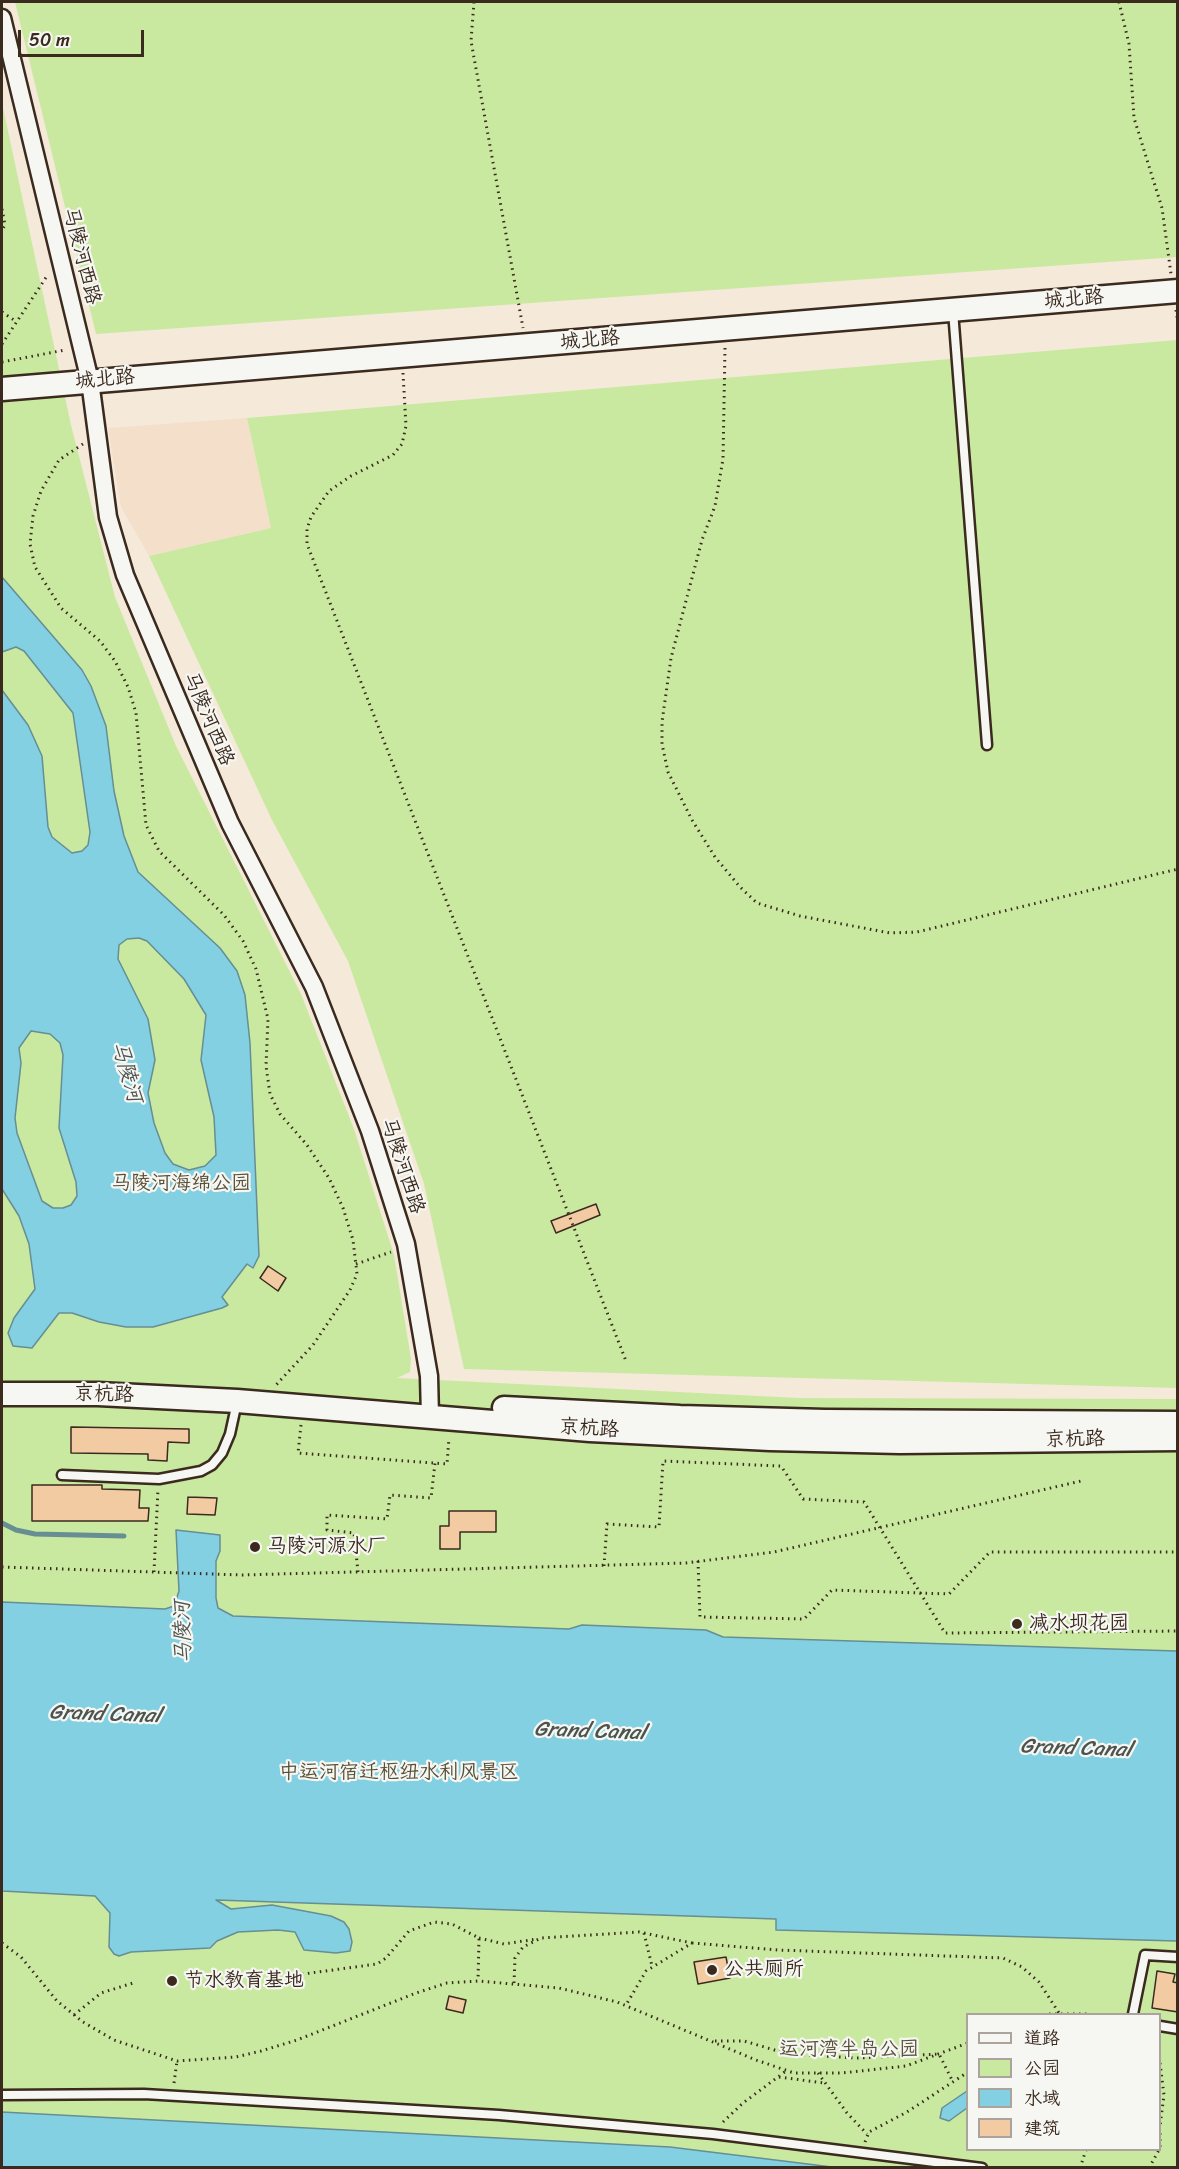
<!DOCTYPE html>
<meta charset="utf-8">
<style>
body{margin:0}
#map{position:relative;width:1179px;height:2169px;overflow:hidden;background:#f5e9da;font-family:Sriracha,"LXGW WenKai TC",sans-serif}
canvas{display:block}
.frame{position:absolute;inset:0;border:3px solid #3b2a1e;pointer-events:none}
.legend{position:absolute;left:966px;top:2013px;width:195px;height:138px;box-sizing:border-box;background:#f6f6f2;border:2px solid #aba49d;margin:0;padding:8px 10px;list-style:none;font-size:18px;color:#3b2a1e}
.legend li{display:flex;align-items:center;gap:12px;height:30px}
.legend b{width:30px;border:2px solid #aba49d}
.scale{position:absolute;left:18px;top:30px;width:126px;height:27px;box-sizing:border-box;border:3px solid #3b2a1e;border-top:0;padding-left:8px;font-size:18px;line-height:21px;white-space:nowrap;color:#3b2a1e;-webkit-text-stroke:4px #f6f6f2;paint-order:stroke}
</style>
<div id="map">
<canvas width="1179" height="2169"></canvas>
<div class="frame"></div>
<ul class="legend">
<li><b style="height:8px;background:#f6f6f2"></b>道路</li>
<li><b style="height:16px;background:#c9e9a1"></b>公园</li>
<li><b style="height:16px;background:#82d0e1"></b>水域</li>
<li><b style="height:16px;background:#f3cba3"></b>建筑</li>
</ul>
<div class="scale">50 m</div>
</div>
<script>
const c = document.querySelector('canvas').getContext('2d');
c.lineJoin = 'round';
function paint(path, color) {
  c.fillStyle = color;
  c.fill(path, 'evenodd');
}
function poly(rows) {
  const path = new Path2D();
  for (const r of rows) {
    path.moveTo(r[0], r[1]);
    for (let i = 2; i < r.length; i += 2) path.lineTo(r[i], r[i + 1]);
  }
  return path;
}
function trace(path, color, width, dash) {
  c.strokeStyle = color;
  c.lineWidth = width;
  c.lineCap = dash ? 'butt' : 'round';
  c.setLineDash(dash || []);
  c.stroke(path);
}
function drawText(font, color, halo, rows, align = 'center') {
  c.font = font + ' Sriracha,"LXGW WenKai TC",sans-serif';
  c.lineWidth = 4.5;
  c.setLineDash([]);
  c.textBaseline = 'middle';
  c.strokeStyle = halo;
  c.fillStyle = color;
  for (const [text, x, y, turn = 0] of rows) {
    c.save();
    c.translate(x, y);
    c.rotate((+turn || 0) * Math.PI / 180);
    c.textAlign = isNaN(turn) ? turn : align;
    if (halo) c.strokeText(text, 0, 0);
    c.fillText(text, 0, 0);
    c.restore();
  }
}
paint(poly([
 [247,418,271,528,149,556,121,507,108,428]
]), '#f4e0ca');
paint(poly([
 [15,2,1177,2,1177,257,96,334],
 [2,103,71,425,115,597,176,746,301,994,354,1129,394,1255,411,1359,410,1372,397,1378,799,1398,1177,1399,1177,2167,2,2167],
 [968,2014,1160,2014,1160,2150,968,2150],
 [1177,340,1177,1388,464,1369,424,1184,348,961,272,820,149,556,271,528,247,418]
]), '#c9e9a1');
const water = poly([
 [2,577,82,670,91,686,106,726,114,791,124,836,138,872,220,948,237,971,245,995,250,1043,259,1256,253,1268,247,1264,222,1297,228,1305,222,1308,153,1327,126,1327,99,1322,72,1313,59,1313,32,1348,13,1346,8,1333,14,1318,35,1289,29,1244,19,1216,2,1189,2,690,28,725,42,756,48,827,52,837,72,853,82,851,88,845,90,832,73,713,24,651,16,647,2,652,2,577],
 [139,938,147,941,184,979,206,1015,201,1060,214,1117,216,1155,205,1166,189,1170,173,1164,165,1153,154,1123,148,1093,155,1060,148,1019,118,959,119,945,127,939,139,938],
 [31,1031,50,1034,60,1043,63,1055,59,1128,76,1182,77,1196,71,1205,63,1208,53,1208,42,1201,17,1133,15,1118,21,1063,19,1048,31,1031],
 [176,1530,220,1535,220,1551,216,1561,216,1598,218,1608,233,1616,569,1629,582,1625,706,1630,723,1637,1177,1651,1177,1941,776,1930,776,1919,216,1900,231,1909,272,1905,331,1916,344,1922,349,1929,352,1942,350,1951,336,1953,304,1950,295,1932,278,1930,238,1932,217,1941,210,1948,131,1952,119,1956,114,1954,109,1947,110,1913,95,1896,2,1891,2,1602,165,1609,174,1606,179,1591,176,1530],
 [967,2091,967,2108,949,2121,940,2118,942,2108,967,2091],
 [2,2112,670,2147,832,2167,2,2167,2,2112]
]);
paint(water, '#82d0e1');
trace(water, '#668e93', 1.5);
trace(poly([
 [2,1523,16,1530,35,1534,124,1536]
]), '#668e93', 5);
const building = poly([
 [596,1204,600,1215,556,1233,551,1221,596,1204],
 [268,1266,286,1278,278,1291,260,1278,268,1266],
 [71,1427,189,1429,189,1443,168,1442,167,1461,148,1460,148,1454,71,1453,71,1427],
 [32,1485,102,1485,102,1489,140,1490,139,1508,149,1508,148,1521,32,1521,32,1485],
 [188,1497,217,1498,215,1515,187,1514,188,1497],
 [449,1511,496,1511,496,1532,460,1532,460,1549,440,1549,440,1526,449,1526,449,1511],
 [726,1957,730,1978,698,1984,694,1962,726,1957],
 [1157,1971,1175,1974,1173,1982,1178,1983,1178,2012,1152,2008,1157,1971],
 [449,1996,466,2000,463,2013,446,2009,449,1996]
]);
paint(building, '#f3cba3');
trace(building, '#3b2a1e', 1.5);
const lane = poly([
 [953,311,987,745],
 [62,1475,159,1479,201,1471,212,1465,222,1453,230,1434,237,1402],
 [1133,2014,1145,1955,1178,1957],
 [1160,2026,1178,2029],
 [2,2095,144,2094,499,2115,713,2134,982,2168]
]);
const street = poly([
 [2,18,90,381,108,517,125,575,230,823,314,987,370,1131,406,1244,429,1376,430,1417]
]);
const secondary = poly([
 [2,389,1178,291],
 [2,1394,98,1394,237,1401,590,1430,770,1439,900,1442,1178,1439],
 [504,1408,680,1417,825,1421,1178,1423]
]);
trace(lane, '#3b2a1e', 13);
trace(street, '#3b2a1e', 21);
trace(secondary, '#3b2a1e', 27);
trace(poly([
 [474,2,471,41,523,328],
 [1119,2,1129,44,1134,118,1162,208,1171,274],
 [2,209,5,225,2,230],
 [1176,310,1178,323],
 [2,312,17,322],
 [2,344,47,276],
 [725,348,723,459,715,506,702,540,671,658,662,722,662,744,668,772,692,820,715,857,740,887,757,903,800,916,890,933,917,932,1178,869],
 [2,362,65,350],
 [403,373,406,426,402,444,393,455,351,476,329,491,311,517,307,529,307,544,626,1361],
 [83,444,59,460,41,491,33,516,30,544,35,567,61,608,100,641,115,661,128,687,136,713,146,825,159,851,224,915,243,941,256,969,268,1019,266,1066,270,1094,280,1114,307,1145,329,1178,343,1208,353,1240,357,1274,350,1290,313,1345,276,1385],
 [356,1264,391,1252],
 [301,1425,298,1453,447,1464,449,1438],
 [698,1561,700,1617,804,1619,832,1590,949,1594,990,1552,1178,1552],
 [604,1566,607,1524,659,1527,663,1461,781,1466,803,1499,864,1502,945,1633,1178,1631],
 [2,1567,242,1575,686,1563,774,1552,1081,1481],
 [154,1572,158,1489],
 [358,1572,354,1533,327,1530,327,1515,387,1519,390,1495,431,1498,435,1463],
 [644,1933,652,1966],
 [479,1938,504,1944,537,1939],
 [2,1943,21,1957,57,2001,83,2022,114,2040,177,2061,236,2057,261,2051,297,2040,416,1993,447,1983,478,1981,559,1988,617,2002,756,2060,794,2073,842,2073,906,2066,968,2043],
 [692,1943,778,1950,1003,1958,1022,1967,1039,1982,1059,2013],
 [296,1975,377,1964,386,1958,409,1931,434,1922,452,1924,479,1938,478,1981],
 [514,1983,515,1958,523,1947,541,1938,639,1932,692,1943,646,1971,626,2005],
 [1049,2014,1087,2014],
 [74,2015,101,1993,133,1983],
 [715,2041,744,2041,788,2054,857,2058,939,2054,953,2082],
 [1160,2063,1164,2095,1160,2126],
 [818,2073,847,2113,867,2134],
 [779,2077,824,2083],
 [174,2083,177,2061],
 [723,2122,743,2103,786,2071],
 [865,2142,869,2132,907,2112,968,2072],
 [1080,2168,1086,2150],
 [1149,2168,1160,2148,1160,2132]
]), '#3b2a1e', 3, [1.5, 4.5]);
trace(lane, '#f6f6f2', 8);
trace(street, '#f6f6f2', 16);
trace(secondary, '#f6f6f2', 22);
for (const [x, y, r, color] of [
 [255,1547,6,"#3b2a1e"],
 [1017,1624,6,"#3b2a1e"],
 [712,1970,6,"#3b2a1e"],
 [172,1981,6,"#3b2a1e"]
]) {
  const dot = new Path2D();
  dot.arc(x, y, r, 0, 2 * Math.PI);
  c.fillStyle = color;
  c.fill(dot);
  trace(dot, '#f6f6f2', 2);
}
drawText('20px', '#3b2a1e', '#f6f6f2', [
 ["马陵河西路",81,256,76],
 ["城北路",1074,300,-5],
 ["城北路",590,341,-5],
 ["城北路",105,380,-5],
 ["马陵河西路",208,719,67],
 ["马陵河西路",402,1166,72],
 ["京杭路",104,1395,2],
 ["京杭路",589,1429,4],
 ["京杭路",1075,1440,-1]
]);
drawText('20px', '#575038', '#f6f6f2', [
 ["马陵河海绵公园",181,1184],
 ["中运河宿迁枢纽水利风景区",399,1773],
 ["运河湾半岛公园",849,2050]
]);
drawText('20px', '#3b2a1e', '#f6f6f2', [
 ["马陵河源水厂",267,1547],
 ["减水坝花园",1029,1624],
 ["公共厕所",724,1970],
 ["节水教育基地",184,1981]
], 'left');
drawText('italic 21px', '#4d544f', '#f6f6f2', [
 ["马陵河",126,1072,74],
 ["马陵河",184,1632,-92],
 ["Grand Canal",105,1715,2],
 ["Grand Canal",590,1732,2],
 ["Grand Canal",1076,1749,2]
]);
</script>
